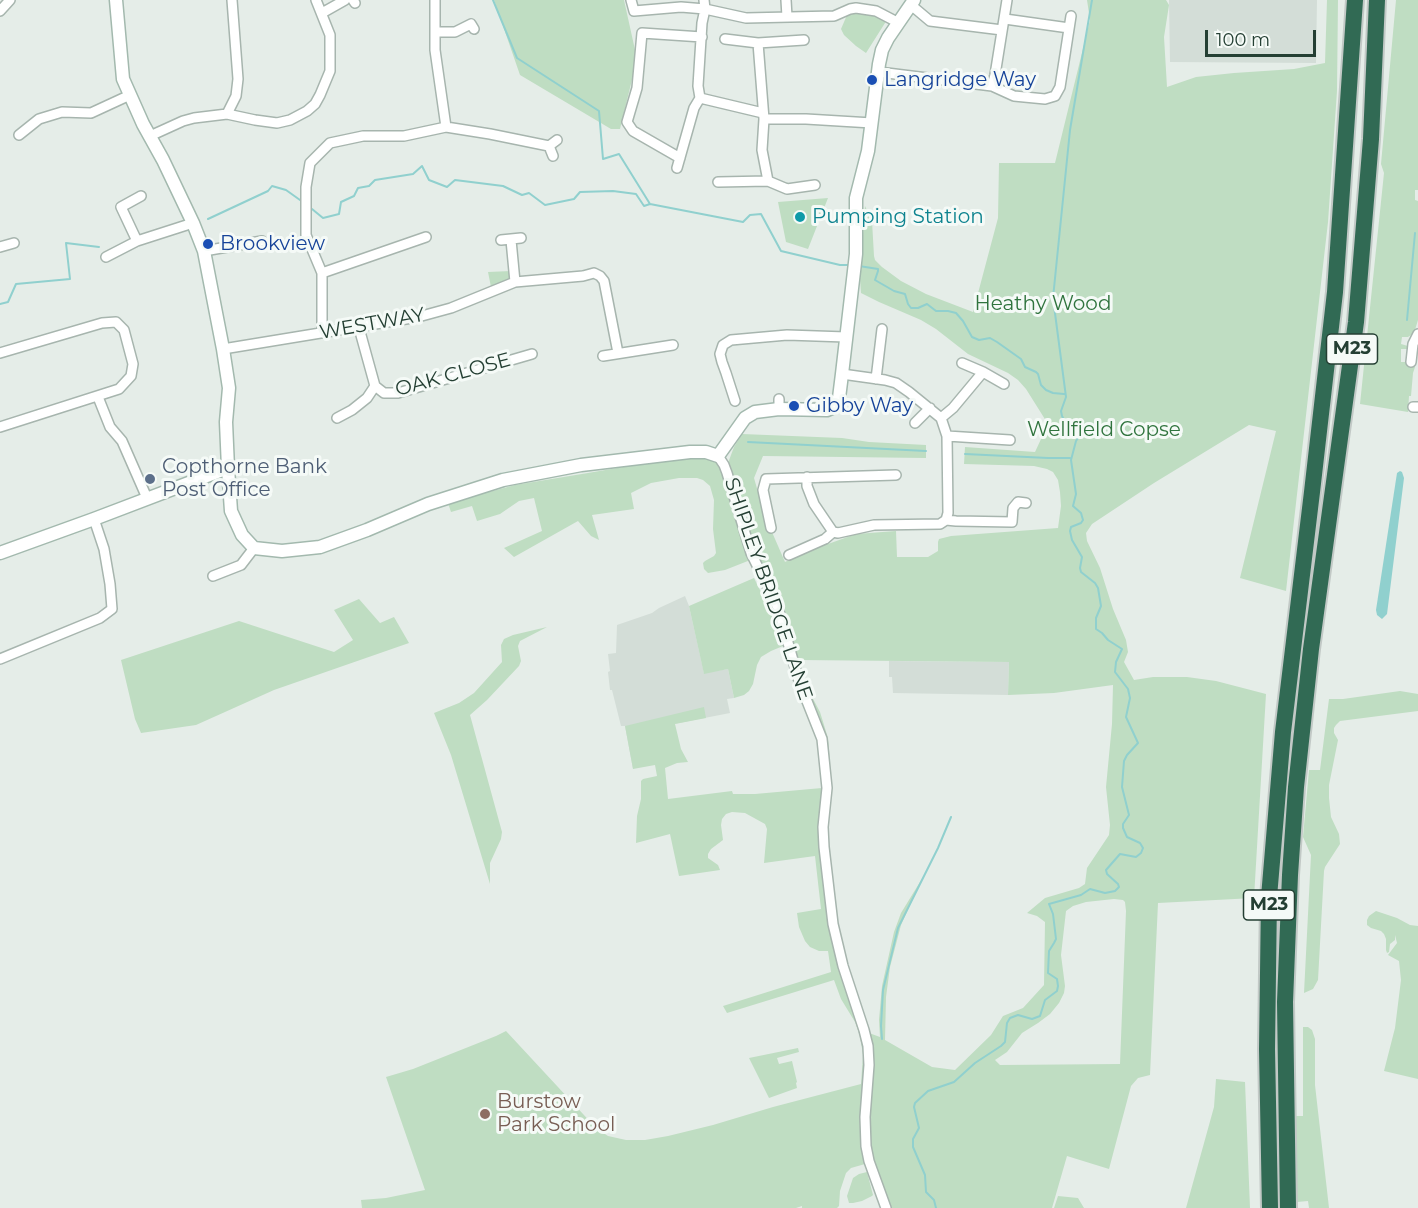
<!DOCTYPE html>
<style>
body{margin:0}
#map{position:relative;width:1418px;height:1208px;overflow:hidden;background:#e5ede8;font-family:Montserrat,sans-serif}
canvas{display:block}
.scale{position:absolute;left:1205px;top:30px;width:111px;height:27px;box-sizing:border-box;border:3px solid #243f33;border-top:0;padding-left:8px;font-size:18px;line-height:21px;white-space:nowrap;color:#243f33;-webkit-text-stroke:4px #f5faf7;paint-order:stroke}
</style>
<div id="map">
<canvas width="1418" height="1208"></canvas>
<div class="scale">100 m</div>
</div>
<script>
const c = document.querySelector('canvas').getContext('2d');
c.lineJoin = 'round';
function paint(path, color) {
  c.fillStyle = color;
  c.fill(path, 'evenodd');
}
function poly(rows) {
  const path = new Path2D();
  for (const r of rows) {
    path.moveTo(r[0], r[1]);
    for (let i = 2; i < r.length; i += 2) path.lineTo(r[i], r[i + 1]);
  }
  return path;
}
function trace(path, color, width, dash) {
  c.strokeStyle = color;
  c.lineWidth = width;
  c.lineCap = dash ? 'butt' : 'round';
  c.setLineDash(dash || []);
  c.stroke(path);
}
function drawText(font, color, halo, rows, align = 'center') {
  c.font = font + ' Montserrat,sans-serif';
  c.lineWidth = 6;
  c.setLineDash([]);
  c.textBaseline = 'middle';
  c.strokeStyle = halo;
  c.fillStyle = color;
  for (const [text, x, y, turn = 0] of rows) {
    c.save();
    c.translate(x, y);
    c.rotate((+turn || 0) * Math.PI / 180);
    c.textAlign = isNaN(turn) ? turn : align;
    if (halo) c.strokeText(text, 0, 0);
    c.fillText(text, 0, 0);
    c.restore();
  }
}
paint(poly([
 [1169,0,1317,0,1316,63,1170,62],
 [685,596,689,606,704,673,728,669,734,698,727,699,730,713,648,729,633,769,625,726,621,726,612,690,610,690,608,672,610,671,608,654,616,653,617,625,652,613,659,608],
 [889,661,1009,662,1008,695,893,693,892,677,889,677]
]), '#d3ddd7');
paint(poly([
 [494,0,624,0,637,59,620,129,611,129,520,75],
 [1087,0,1166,0,1169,5,1164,37,1167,87,1196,77,1234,73,1294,69,1325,63,1327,0,1338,0,1337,91,1328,222,1286,591,1240,578,1276,431,1249,425,1154,483,1092,524,1086,533,1087,541,1100,568,1113,609,1126,640,1128,652,1124,662,1134,680,1153,677,1187,677,1216,681,1266,694,1254,898,1158,903,1150,1075,1138,1078,1131,1086,1109,1169,1067,1156,1052,1208,892,1208,876,1170,865,1164,851,1168,846,1173,840,1191,839,1206,837,1208,802,1208,802,1206,796,1208,362,1208,361,1200,386,1198,425,1190,386,1077,413,1069,496,1036,506,1031,596,1128,608,1136,626,1140,645,1140,668,1136,713,1125,773,1107,861,1084,863,1055,860,1036,855,1022,841,999,834,980,727,1013,723,1006,831,972,828,951,819,951,810,947,805,941,799,927,797,913,821,909,815,856,764,863,767,829,765,824,745,813,732,812,726,814,722,819,721,825,723,840,711,849,708,854,708,858,718,865,720,870,679,876,670,834,636,843,637,816,641,799,641,781,643,779,657,776,655,765,633,769,625,726,704,707,706,718,675,724,681,749,688,762,677,763,665,768,668,799,732,791,733,794,755,794,822,788,821,841,832,928,869,1033,880,1037,879,1020,882,986,894,932,901,913,923,877,901,925,890,967,886,997,885,1040,932,1067,955,1070,991,1035,1003,1016,1023,1008,1044,985,1045,922,1037,916,1027,913,1045,898,1079,888,1085,884,1087,868,1109,835,1110,825,1106,787,1112,724,1113,685,1054,693,1008,695,1009,662,798,660,758,557,725,570,708,573,704,569,703,563,705,561,714,556,716,553,713,529,714,500,710,486,703,480,697,478,679,478,651,483,631,493,634,509,592,515,599,540,591,536,578,521,514,557,504,548,542,531,534,498,519,501,500,514,477,521,472,506,451,512,448,503,515,485,588,473,692,455,704,457,720,465,728,463,734,447,742,434,842,438,869,442,926,445,926,458,763,456,754,478,765,516,785,562,823,543,828,544,856,534,896,531,897,557,928,557,938,551,938,542,939,539,951,536,1058,528,1061,506,1060,492,1058,480,1053,472,1047,469,1034,466,964,464,965,447,1035,452,1048,424,1026,389,1018,380,1008,373,968,354,936,329,921,320,879,302,861,293,860,279,865,206,872,221,874,256,875,260,882,267,901,281,926,294,973,312,998,218,999,163,1055,163,1090,20],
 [1114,899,1123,900,1125,902,1126,911,1120,1064,1000,1065,995,1060,1007,1052,1022,1033,1038,1023,1050,1014,1059,1003,1064,993,1065,986,1061,955,1066,911,1073,906,1086,902],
 [1396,0,1418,0,1418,190,1415,190,1415,200,1418,201,1418,320,1414,333,1408,337,1402,337,1401,344,1408,346,1409,349,1401,349,1401,362,1406,362,1407,366,1415,367,1413,373,1411,396,1409,396,1408,412,1360,404,1384,173,1381,164],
 [859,12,872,13,886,19,885,23,866,53,856,46,844,35,841,29,847,15],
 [828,198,808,249,786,242,778,202],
 [511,271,511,280,497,287,491,287,488,272],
 [754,578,774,618,783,646,771,651,761,657,757,665,753,684,749,691,744,695,734,698,728,669,704,674,689,606],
 [359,599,380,623,394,617,409,643,274,690,196,725,141,733,135,719,121,660,239,621,334,652,353,640,334,610],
 [547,627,520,641,518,646,521,661,519,666,487,700,470,715,502,832,501,839,490,863,490,884,451,755,434,713,459,703,474,693,502,662,501,645,504,639,513,635],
 [803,680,820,712,828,738,830,761,825,740],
 [1400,691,1418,694,1418,711,1340,721,1336,725,1334,728,1334,733,1338,740,1329,785,1329,798,1331,817,1339,834,1340,844,1325,867,1324,871,1318,980,1313,989,1304,993,1311,855,1303,837,1309,770,1320,770,1329,699,1343,699],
 [1376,911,1397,918,1410,925,1418,926,1418,1079,1384,1071,1395,1028,1401,980,1399,961,1388,955,1397,943,1395,935,1395,940,1390,944,1389,952,1387,953,1386,950,1386,939,1384,934,1381,931,1371,928,1367,925,1367,920,1369,916],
 [1303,1027,1308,1027,1312,1030,1315,1039,1315,1085,1329,1208,1309,1208,1308,1201,1297,1202,1295,1116,1303,1116],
 [798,1048,799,1052,777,1058,779,1064,792,1061,797,1082,796,1083,797,1088,769,1098,749,1058],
 [1216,1079,1245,1082,1250,1208,1186,1208,1214,1107],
 [867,1172,873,1195,872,1196,862,1201,853,1203,849,1203,847,1196,853,1178,859,1174],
 [1058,1196,1078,1198,1084,1208,1054,1208]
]), '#bfddc2');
paint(poly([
 [1400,471,1402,472,1404,478,1387,614,1382,619,1377,615,1376,610,1397,473]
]), '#90d0ce');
trace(poly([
 [493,0,517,58,599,111,603,159,619,154,650,204],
 [312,209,323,218,339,214,341,202,354,196,358,188,369,186,375,180,413,174,422,166,429,180,447,187,455,180,503,186,522,195,529,193,545,205,574,199,580,192,613,191,636,194,644,206,650,204,743,222,750,215,761,214,781,251,840,265,850,265],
 [208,219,268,191,272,186,286,190,300,200],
 [859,266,878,269,878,271,875,280,894,291,905,294,908,304,911,308,918,308,927,304,936,311,948,311,956,313,963,321,972,337,979,340,990,338,997,342,1021,359,1025,367,1036,372,1038,374,1041,385,1046,390,1053,393,1064,394],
 [0,304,8,302,16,284,70,279,66,243,99,247],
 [1407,320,1415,233],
 [748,442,926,451],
 [965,454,1048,458,1070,458],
 [882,1039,881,1026,883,990,898,928,938,848,951,817],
 [936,1208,934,1200,926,1192,925,1175,913,1147,913,1139,919,1128,914,1107,915,1103,928,1091,954,1082,975,1063,1001,1046,1005,1042,1007,1023,1010,1018,1018,1015,1032,1019,1040,1016,1045,1000,1057,991,1058,986,1057,979,1048,973,1049,951,1054,943,1056,939,1053,914,1049,904,1081,895,1090,889,1105,893,1115,891,1119,887,1118,884,1107,874,1106,870,1120,854,1136,857,1141,853,1143,848,1140,843,1127,837,1123,828,1123,824,1129,815,1122,787,1124,761,1127,755,1138,743,1126,717,1130,698,1128,689,1115,672,1116,662,1122,649,1108,640,1102,633,1096,629,1096,618,1101,606,1098,588,1095,583,1081,572,1080,568,1082,557,1072,540,1070,531,1071,527,1081,523,1083,520,1081,513,1073,506,1076,494,1071,460,1076,441,1080,435,1067,425,1062,416,1061,411,1066,397,1053,298,1070,130,1092,0]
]), '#90d0ce', 2);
const street = poly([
 [353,0,355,3],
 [435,0,435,50,446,127],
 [631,0,634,11,681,7,705,9,746,18,834,16,850,9,856,8,876,11,899,23],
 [704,0,705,9,702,23,698,86,700,98,763,113],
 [786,0,787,17],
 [911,5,930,21,1002,30],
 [0,11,10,0],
 [322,13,345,0],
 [1005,19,1069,28],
 [436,32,455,32,471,24,474,29],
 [725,39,758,43,804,40],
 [758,43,764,119,762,150,768,181,787,189,815,185],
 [879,72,992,86,1014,96,1045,99,1055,96,1060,87,1071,16],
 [992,86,995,75,1007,0],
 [227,114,236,96,238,79,232,0],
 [764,119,806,119,872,123],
 [19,135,39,119,62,112,91,113,130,95],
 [150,136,183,121,194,118,227,114,255,120,277,123,290,120,307,111,315,104,320,95,330,71,330,35,316,0],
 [553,156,549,146,557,140],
 [680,158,633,131,627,122,637,88,642,33,702,37],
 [677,168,694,108,700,98],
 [718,182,768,181],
 [141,196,121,207,137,241,193,223],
 [501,240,521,238],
 [511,240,515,282],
 [0,247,14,243],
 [204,251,262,241],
 [106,257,137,241],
 [322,273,306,235,306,187,310,163,330,143,363,136,404,136,446,127,490,134,549,146],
 [359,328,375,386,384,393,398,393,532,354],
 [322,333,322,273,426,237],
 [223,349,418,317,451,308,515,282,583,276,594,273,600,276,604,281,618,353],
 [0,353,102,323,116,322,124,330,133,364,131,376,119,389,0,427],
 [603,356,673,345],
 [1411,362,1413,344,1418,334],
 [962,363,983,372,1004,384],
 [842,374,885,380,896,383,909,392,941,418,947,436,948,513,946,520],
 [876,379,882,329],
 [98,397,110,427,122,441,147,498],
 [735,401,726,373,722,362,720,354,723,345,731,340,787,335,846,337],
 [1413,407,1418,407],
 [779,409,779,399],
 [337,418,352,410,367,398,375,386],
 [941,418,953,408,983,372],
 [915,423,930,408],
 [947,436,1010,440],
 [718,456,724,465,727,473,751,553,778,608,799,681,822,739,827,788,823,827,824,847,833,924,843,966,864,1030,868,1046,869,1065,865,1117,866,1146,869,1161,886,1208],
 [807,477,807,486,814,504,833,532],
 [946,520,956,521,1012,522,1013,508,1018,502,1026,503],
 [771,528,763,490,766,479,896,475],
 [789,555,825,539,833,532,838,533,874,525,940,524,946,520],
 [213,576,241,565,254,548],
 [0,659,100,618,112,609,110,584,104,549,94,519]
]);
const secondary = poly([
 [116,0,123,79,143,124,163,160,193,223,204,251,223,349,229,388,226,422,228,468,231,511,242,535,254,548,282,551,320,547,367,530,428,504,503,480,581,465,690,452,706,452,718,456,745,418,755,412,779,409,827,410,834,407,839,398,842,374,856,254,856,198,868,151,879,64,882,50,888,38,914,0],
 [0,553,94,519,228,468]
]);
const highway = poly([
 [1270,1208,1267,1049,1269,897,1283,732,1312,492,1335,292,1355,0],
 [1288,1208,1285,1002,1290,875,1296,787,1311,649,1356,322,1371,139,1377,0]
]);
trace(street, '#a7b5ae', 12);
trace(secondary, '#a3b9ae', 15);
trace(highway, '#c2c9c6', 20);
trace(street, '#fff', 9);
trace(secondary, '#fff', 12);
trace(highway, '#316a54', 16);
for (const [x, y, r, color] of [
 [872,80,6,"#1a4fb4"],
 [800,217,6,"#0f9aa8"],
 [208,244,6,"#1a4fb4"],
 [794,406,6,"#1a4fb4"],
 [150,479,6,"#5c6f8a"],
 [485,1114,6,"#8d6e63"]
]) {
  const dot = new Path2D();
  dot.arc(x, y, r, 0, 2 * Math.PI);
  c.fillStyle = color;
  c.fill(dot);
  trace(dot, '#f5faf7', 2);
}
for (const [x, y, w] of [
 [1352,349,51],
 [1269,905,51]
]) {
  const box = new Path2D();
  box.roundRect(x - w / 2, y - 15, w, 30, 4.5);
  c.fillStyle = '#f5faf7';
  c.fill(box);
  trace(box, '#243f33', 1.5);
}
drawText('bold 18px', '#243f33', null, [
 ["M23",1352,349],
 ["M23",1269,905]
]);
drawText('20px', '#164399', '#f5faf7', [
 ["Langridge Way",884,80],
 ["Brookview",220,244],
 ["Gibby Way",806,406]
], 'left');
drawText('20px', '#0d838f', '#f5faf7', [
 ["Pumping Station",812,217]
], 'left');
drawText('20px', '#30743e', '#f5faf7', [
 ["Heathy Wood",1043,304],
 ["Wellfield Copse",1104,430]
]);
drawText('20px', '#243f33', '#f5faf7', [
 ["WESTWAY",372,324,-10],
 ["OAK CLOSE",453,375,-15],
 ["SHIPLEY BRIDGE LANE",768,589,71]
]);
drawText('20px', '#4e5e75', '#f5faf7', [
 ["Copthorne Bank",162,467],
 ["Post Office",162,490]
], 'left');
drawText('20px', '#785e54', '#f5faf7', [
 ["Burstow",497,1102],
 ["Park School",497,1125]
], 'left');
</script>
